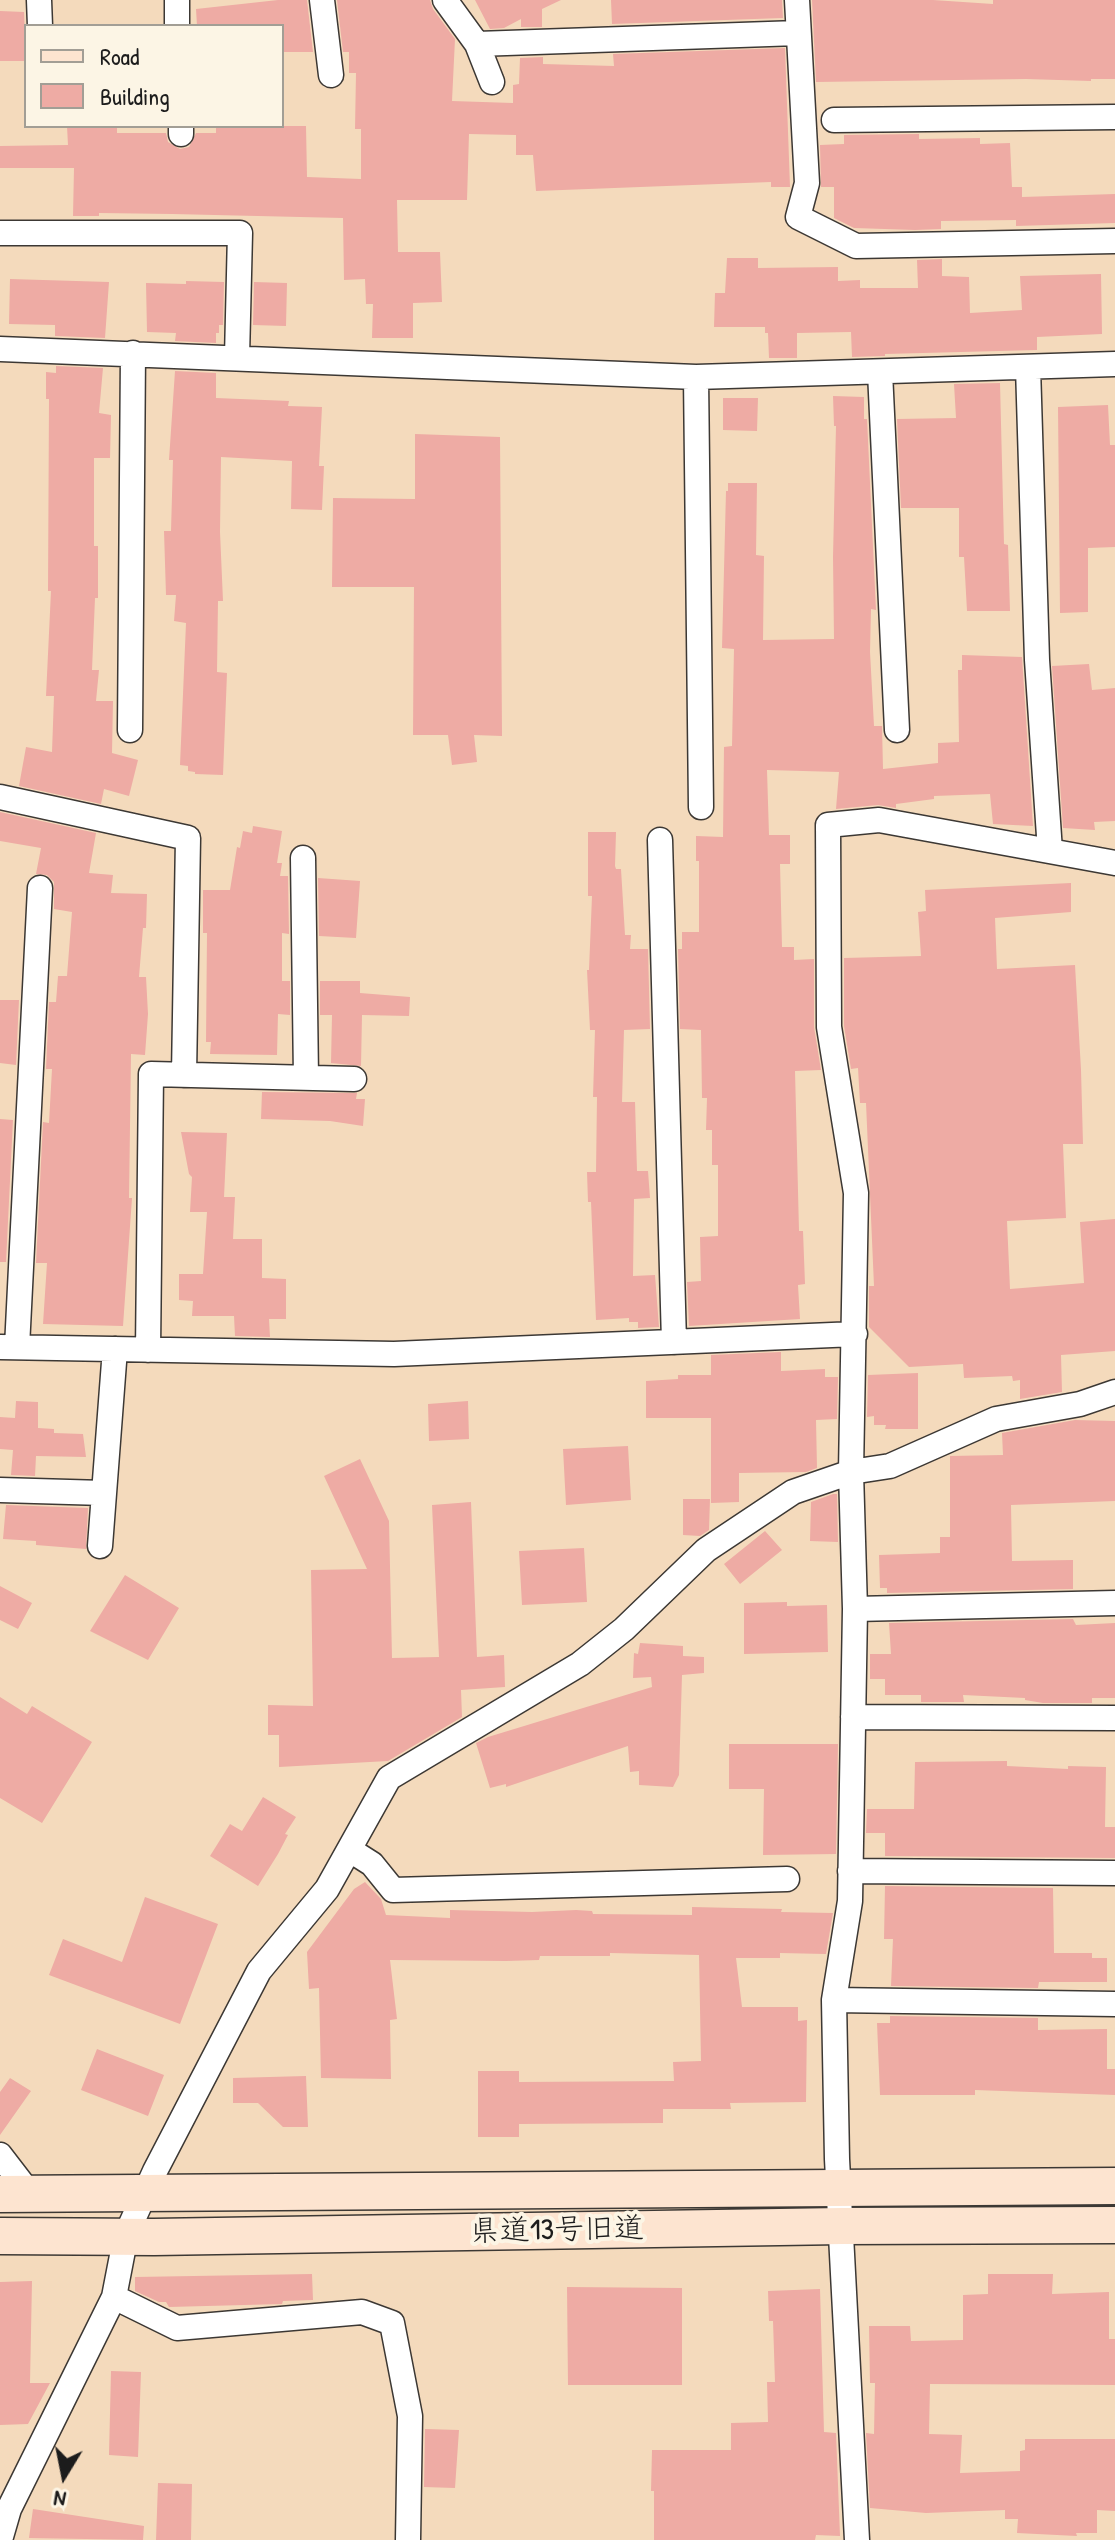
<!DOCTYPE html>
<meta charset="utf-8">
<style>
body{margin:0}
#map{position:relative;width:1115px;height:2540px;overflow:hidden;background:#f4dabc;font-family:"Patrick Hand",sans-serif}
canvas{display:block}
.legend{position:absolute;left:24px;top:24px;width:260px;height:104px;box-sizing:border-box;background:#fcf5e5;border:2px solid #a29e95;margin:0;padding:10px 14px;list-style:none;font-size:24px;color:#1c1c1c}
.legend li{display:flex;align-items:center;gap:16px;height:40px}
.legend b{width:40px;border:2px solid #a29e95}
.north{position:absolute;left:24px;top:2436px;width:80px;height:80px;-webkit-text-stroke:6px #fcf5e5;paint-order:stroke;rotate:190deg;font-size:22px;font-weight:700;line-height:32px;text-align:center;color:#1c1c1c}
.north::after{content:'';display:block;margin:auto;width:28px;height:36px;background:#1c1c1c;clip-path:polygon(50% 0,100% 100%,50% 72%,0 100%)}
</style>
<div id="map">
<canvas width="1115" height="2540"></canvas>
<ul class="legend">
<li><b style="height:10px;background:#fde4d0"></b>Road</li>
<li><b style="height:22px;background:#eeaba4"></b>Building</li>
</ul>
<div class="north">N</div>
</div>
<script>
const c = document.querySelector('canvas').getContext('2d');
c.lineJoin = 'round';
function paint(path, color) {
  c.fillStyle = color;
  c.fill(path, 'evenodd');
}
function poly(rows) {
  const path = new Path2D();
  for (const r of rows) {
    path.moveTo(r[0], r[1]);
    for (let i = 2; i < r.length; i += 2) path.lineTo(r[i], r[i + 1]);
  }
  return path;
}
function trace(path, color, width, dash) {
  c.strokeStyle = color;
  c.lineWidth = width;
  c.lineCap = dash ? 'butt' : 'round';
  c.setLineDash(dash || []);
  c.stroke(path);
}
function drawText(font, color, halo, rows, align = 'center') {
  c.font = font + ' "Patrick Hand","Klee One",sans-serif';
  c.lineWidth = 8;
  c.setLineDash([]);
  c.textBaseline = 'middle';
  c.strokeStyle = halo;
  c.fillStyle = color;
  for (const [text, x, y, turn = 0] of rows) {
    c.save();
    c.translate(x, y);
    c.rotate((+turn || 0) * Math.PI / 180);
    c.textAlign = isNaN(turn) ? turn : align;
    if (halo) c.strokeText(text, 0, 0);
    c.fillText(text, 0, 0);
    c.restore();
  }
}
paint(poly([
 [278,0,307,0,313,52,282,52,282,26,197,26,196,9],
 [337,0,430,0,433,9,455,39,452,101,513,103,513,85,519,84,520,58,543,57,543,64,614,66,613,54,785,48,790,187,771,187,771,182,536,191,533,155,516,155,516,135,469,134,467,200,397,200,398,252,440,252,442,302,413,303,413,338,372,338,373,304,366,304,365,279,344,280,343,218,172,214,99,213,99,216,73,216,74,168,0,168,0,146,68,145,67,126,117,126,117,133,166,133,168,142,180,149,189,147,196,133,216,133,216,126,306,126,307,177,361,179,361,129,355,129,356,73,349,73,349,52,343,52],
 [475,0,561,0,542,9,542,27,521,27,521,19,504,28,490,29],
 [611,0,782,0,783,18,612,24],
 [812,0,933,0,993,4,993,0,1115,0,1115,79,1091,79,1091,81,1026,79,816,82],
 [0,11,24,12,26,61,0,61],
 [919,134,919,139,980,138,980,144,1010,143,1012,187,1022,187,1022,197,1115,194,1115,223,1016,226,1016,220,941,221,941,229,915,230,854,228,834,218,834,187,821,187,820,145,844,144,844,135],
 [727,258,758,258,758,268,838,267,838,281,860,280,860,288,918,288,917,260,942,259,942,276,969,277,970,313,1022,310,1020,276,1101,274,1102,334,1037,337,1037,350,885,354,885,356,852,357,851,332,797,333,797,358,769,358,768,333,765,333,765,327,714,327,715,293,725,293],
 [10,279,109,282,105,338,55,336,55,325,9,324],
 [186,281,224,282,223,325,219,325,219,333,216,333,216,343,175,341,176,333,147,332,146,283,186,284],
 [254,282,287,283,286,326,253,325],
 [56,366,103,368,99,413,111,415,110,458,94,458,94,546,98,546,98,598,95,598,92,670,99,670,96,701,113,701,112,753,138,760,129,796,104,789,101,804,19,786,26,747,52,752,54,696,46,696,51,591,48,591,49,399,46,399,46,372,56,373],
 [175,371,216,373,216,398,289,401,288,406,322,407,319,466,324,466,322,510,291,509,292,461,221,457,220,532,223,601,218,601,217,672,227,673,223,775,195,774,195,772,188,771,188,766,180,765,186,623,174,621,176,595,166,595,164,531,171,531,173,460,169,460],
 [1000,383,1004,544,1008,545,1010,611,967,611,964,557,959,557,959,508,901,508,897,419,956,418,954,384],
 [833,396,864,397,864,419,867,419,876,610,871,609,870,652,874,726,882,726,883,769,938,763,938,743,959,742,958,670,962,670,962,655,1022,657,1033,826,993,824,990,794,934,796,934,799,896,804,896,808,878,805,836,809,839,772,767,770,769,835,790,835,790,864,780,864,782,947,794,947,794,960,814,959,814,1027,821,1070,795,1071,799,1231,803,1231,805,1284,798,1285,800,1319,689,1326,687,1282,701,1281,700,1237,718,1236,718,1165,712,1165,712,1130,706,1130,707,1098,702,1098,701,1030,680,1029,678,949,682,949,682,932,699,932,699,861,696,861,696,836,723,837,724,747,732,746,734,649,722,648,726,491,728,491,728,483,757,483,756,555,764,556,763,640,834,639,833,557,836,426,834,426],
 [723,398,758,398,757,431,723,430],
 [1108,405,1110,445,1115,445,1115,547,1088,548,1088,612,1060,613,1058,407],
 [415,434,500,437,502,736,474,735,477,762,452,765,448,735,413,735,414,587,332,587,333,498,415,499],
 [1089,664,1092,690,1115,688,1115,821,1094,822,1095,830,1063,828,1052,666],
 [0,812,96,833,89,873,113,875,111,893,147,894,146,928,143,928,139,977,146,977,148,1014,145,1055,131,1054,129,1198,132,1198,123,1326,43,1324,47,1263,36,1263,43,1122,49,1123,52,1069,46,1069,49,1002,56,1002,58,976,67,976,72,912,54,909,54,882,47,875,36,874,41,848,0,841],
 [253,826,282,831,277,863,282,863,280,876,288,876,289,934,282,933,282,981,290,981,290,1015,278,1014,277,1055,210,1054,211,1042,206,1042,207,933,203,933,203,890,230,890,237,847,240,848,243,831,252,833],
 [588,832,616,832,615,866,616,869,621,869,625,935,631,935,630,949,648,949,650,1029,624,1030,622,1102,635,1102,637,1171,648,1171,650,1198,634,1199,633,1276,655,1275,659,1327,638,1328,638,1322,629,1322,629,1318,596,1320,591,1202,588,1202,587,1172,596,1172,597,1097,593,1097,595,1030,590,1030,587,970,589,970,592,896,588,896],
 [318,878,360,881,356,938,319,936],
 [1071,883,1071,912,995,918,997,969,1075,965,1081,1070,1083,1144,1063,1144,1066,1218,1007,1221,1010,1289,1084,1283,1080,1222,1115,1219,1115,1351,1061,1355,1062,1392,1020,1399,1020,1380,1013,1381,1012,1376,964,1378,963,1364,909,1367,869,1327,869,1286,874,1286,866,1103,860,1103,858,1068,851,1069,844,1026,844,958,921,956,918,912,926,911,925,890],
 [320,981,360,981,360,993,410,997,409,1016,362,1015,361,1066,331,1063,332,1015,320,1015],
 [0,1000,19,1000,16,1065,0,1063],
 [262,1092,357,1093,356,1099,365,1099,363,1126,330,1121,261,1119],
 [0,1119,13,1120,6,1262,0,1262],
 [181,1132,227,1133,224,1197,235,1197,233,1239,262,1239,262,1278,286,1279,286,1319,269,1319,270,1337,235,1336,234,1316,192,1316,193,1301,179,1300,179,1274,203,1274,207,1212,190,1212,192,1177,189,1174],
 [781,1352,781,1371,825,1369,825,1377,838,1377,837,1419,816,1420,817,1468,806,1472,739,1473,739,1502,711,1503,711,1418,646,1418,646,1381,678,1379,678,1375,711,1375,711,1355],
 [918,1373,918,1429,885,1429,886,1425,874,1425,874,1416,867,1417,868,1375],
 [16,1401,38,1402,38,1428,54,1429,54,1433,83,1434,86,1457,36,1456,35,1476,11,1475,13,1450,0,1449,0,1417,15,1418],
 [468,1401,469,1439,429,1441,428,1404],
 [1075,1420,1115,1421,1115,1501,1011,1505,1012,1561,1073,1560,1073,1589,887,1593,887,1588,880,1588,879,1555,940,1553,940,1537,950,1537,950,1456,1003,1455,1002,1433],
 [628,1446,631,1500,566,1505,563,1449],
 [360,1459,389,1521,392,1658,439,1657,432,1505,471,1502,477,1657,504,1655,505,1687,461,1690,462,1717,388,1761,279,1767,279,1735,268,1735,268,1705,313,1706,311,1570,367,1569,324,1476],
 [833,1494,837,1494,838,1542,810,1541,811,1502],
 [683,1499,710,1499,709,1530,700,1536,683,1535],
 [6,1505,88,1508,86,1549,36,1545,36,1541,3,1539],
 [765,1531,782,1550,740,1584,724,1564],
 [584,1548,587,1602,522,1605,519,1551],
 [125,1575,179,1608,148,1660,90,1631],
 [0,1586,32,1603,18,1629,0,1620],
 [787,1602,787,1606,827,1605,828,1652,744,1654,744,1603],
 [1073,1619,1076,1625,1115,1623,1115,1698,1092,1698,1092,1703,1043,1703,1025,1700,1025,1698,963,1695,964,1702,921,1702,921,1695,885,1695,885,1679,870,1679,870,1654,891,1654,889,1623],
 [640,1643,683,1646,683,1656,704,1657,704,1673,682,1675,679,1775,673,1787,639,1785,639,1771,630,1772,628,1746,506,1787,506,1784,490,1788,476,1743,488,1737,652,1687,651,1677,633,1678,634,1653,638,1654],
 [0,1697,27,1714,32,1706,92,1742,42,1823,0,1798],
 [729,1744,838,1744,836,1854,763,1855,764,1789,729,1789],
 [1007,1761,1007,1766,1068,1769,1068,1766,1106,1767,1105,1827,1115,1827,1115,1858,885,1856,885,1833,866,1833,867,1809,914,1809,915,1762],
 [263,1797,296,1817,285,1834,288,1835,278,1854,258,1886,210,1856,230,1824,242,1831],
 [365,1882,381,1899,386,1915,450,1918,450,1910,532,1912,576,1910,592,1911,593,1914,692,1915,692,1907,782,1909,781,1912,833,1913,826,1954,780,1953,780,1958,736,1958,742,2007,798,2007,798,2021,807,2020,806,2102,730,2103,731,2109,663,2109,663,2123,519,2124,519,2137,478,2137,478,2071,519,2071,519,2082,674,2081,673,2062,701,2061,699,1955,610,1953,610,1956,540,1956,539,1960,506,1961,390,1960,397,2019,390,2020,391,2079,321,2078,319,1988,309,1989,307,1952,354,1889],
 [885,1886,1053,1888,1054,1953,1092,1953,1092,1958,1107,1958,1107,1982,1039,1982,1038,1988,891,1986,893,1939,884,1939],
 [145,1897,218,1924,180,2024,49,1975,63,1939,122,1962],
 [890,2016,1038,2018,1038,2030,1107,2029,1107,2069,1115,2069,1115,2095,975,2090,975,2095,880,2095,877,2023,890,2023],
 [97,2049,164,2075,148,2116,81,2090],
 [306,2076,308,2127,283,2127,258,2103,233,2103,233,2078],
 [10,2078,31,2091,0,2135,0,2092],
 [312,2274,313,2300,283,2301,282,2304,169,2307,166,2302,159,2302,135,2291,135,2277],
 [988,2274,1053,2274,1052,2294,1109,2292,1109,2339,1115,2339,1115,2385,930,2384,929,2434,962,2435,960,2473,1020,2471,1020,2451,1025,2450,1025,2439,1115,2439,1115,2511,1097,2510,1097,2533,1076,2533,1077,2536,1017,2533,1018,2519,1005,2519,1005,2510,926,2513,870,2508,866,2433,874,2434,875,2383,870,2383,869,2326,910,2326,911,2341,963,2340,963,2295,988,2294],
 [32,2281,30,2383,50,2383,28,2424,0,2425,0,2282],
 [567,2287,682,2288,682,2385,568,2385],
 [820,2289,824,2432,836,2433,840,2536,816,2535,815,2540,654,2540,654,2491,651,2491,652,2450,731,2450,731,2423,768,2422,767,2382,775,2382,773,2321,769,2321,768,2291],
 [111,2371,141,2372,138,2457,109,2455],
 [425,2429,459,2430,455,2488,424,2487],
 [158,2483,192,2484,191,2540,156,2540],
 [33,2509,144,2526,143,2540,29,2538]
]), '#eeaba4');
const street = poly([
 [39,0,40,26],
 [177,0,177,26],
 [322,0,331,75],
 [445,0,477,44,492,82],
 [797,0,807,183,798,217,856,246,1115,241],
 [477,44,798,33],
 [834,120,1115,117],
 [181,126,181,134],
 [0,233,240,233,237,357],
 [0,349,696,377,1115,364],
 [1028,367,1037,660,1050,851],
 [880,372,897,730],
 [696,377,701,807],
 [130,730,133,353],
 [0,797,188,838,184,1075],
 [660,840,674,1342],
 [303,858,306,1078],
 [0,1347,394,1354,855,1334],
 [17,1347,40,888],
 [148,1350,151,1074,354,1079],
 [0,1490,104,1493],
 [100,1546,115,1349],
 [855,1609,1115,1603],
 [853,1717,1115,1718],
 [350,1850,372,1864,393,1890,787,1879],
 [850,1871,1115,1873],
 [834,2000,1115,2004],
 [0,2155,30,2194],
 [114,2297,177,2328,362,2312,392,2323,410,2416,408,2540],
 [0,2540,9,2509,114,2297,126,2235,155,2171,259,1971,327,1889,389,1778,580,1664,624,1629,706,1550,793,1492,851,1472,890,1466,996,1419,1080,1404,1115,1392],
 [857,2540,837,2159,834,2000,850,1901,855,1609,851,1472,856,1193,829,1027,828,825,879,820,1115,863]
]);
const secondary = poly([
 [0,2194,1115,2186],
 [0,2236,154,2237,842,2226,1115,2225]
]);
trace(street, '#3c3834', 27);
trace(secondary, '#3c3834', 39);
trace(street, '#fff', 24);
trace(secondary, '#fde4d0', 36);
drawText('30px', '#1c1c1c', '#fcf5e5', [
 ["県道13号旧道",557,2231,-1]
]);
</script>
